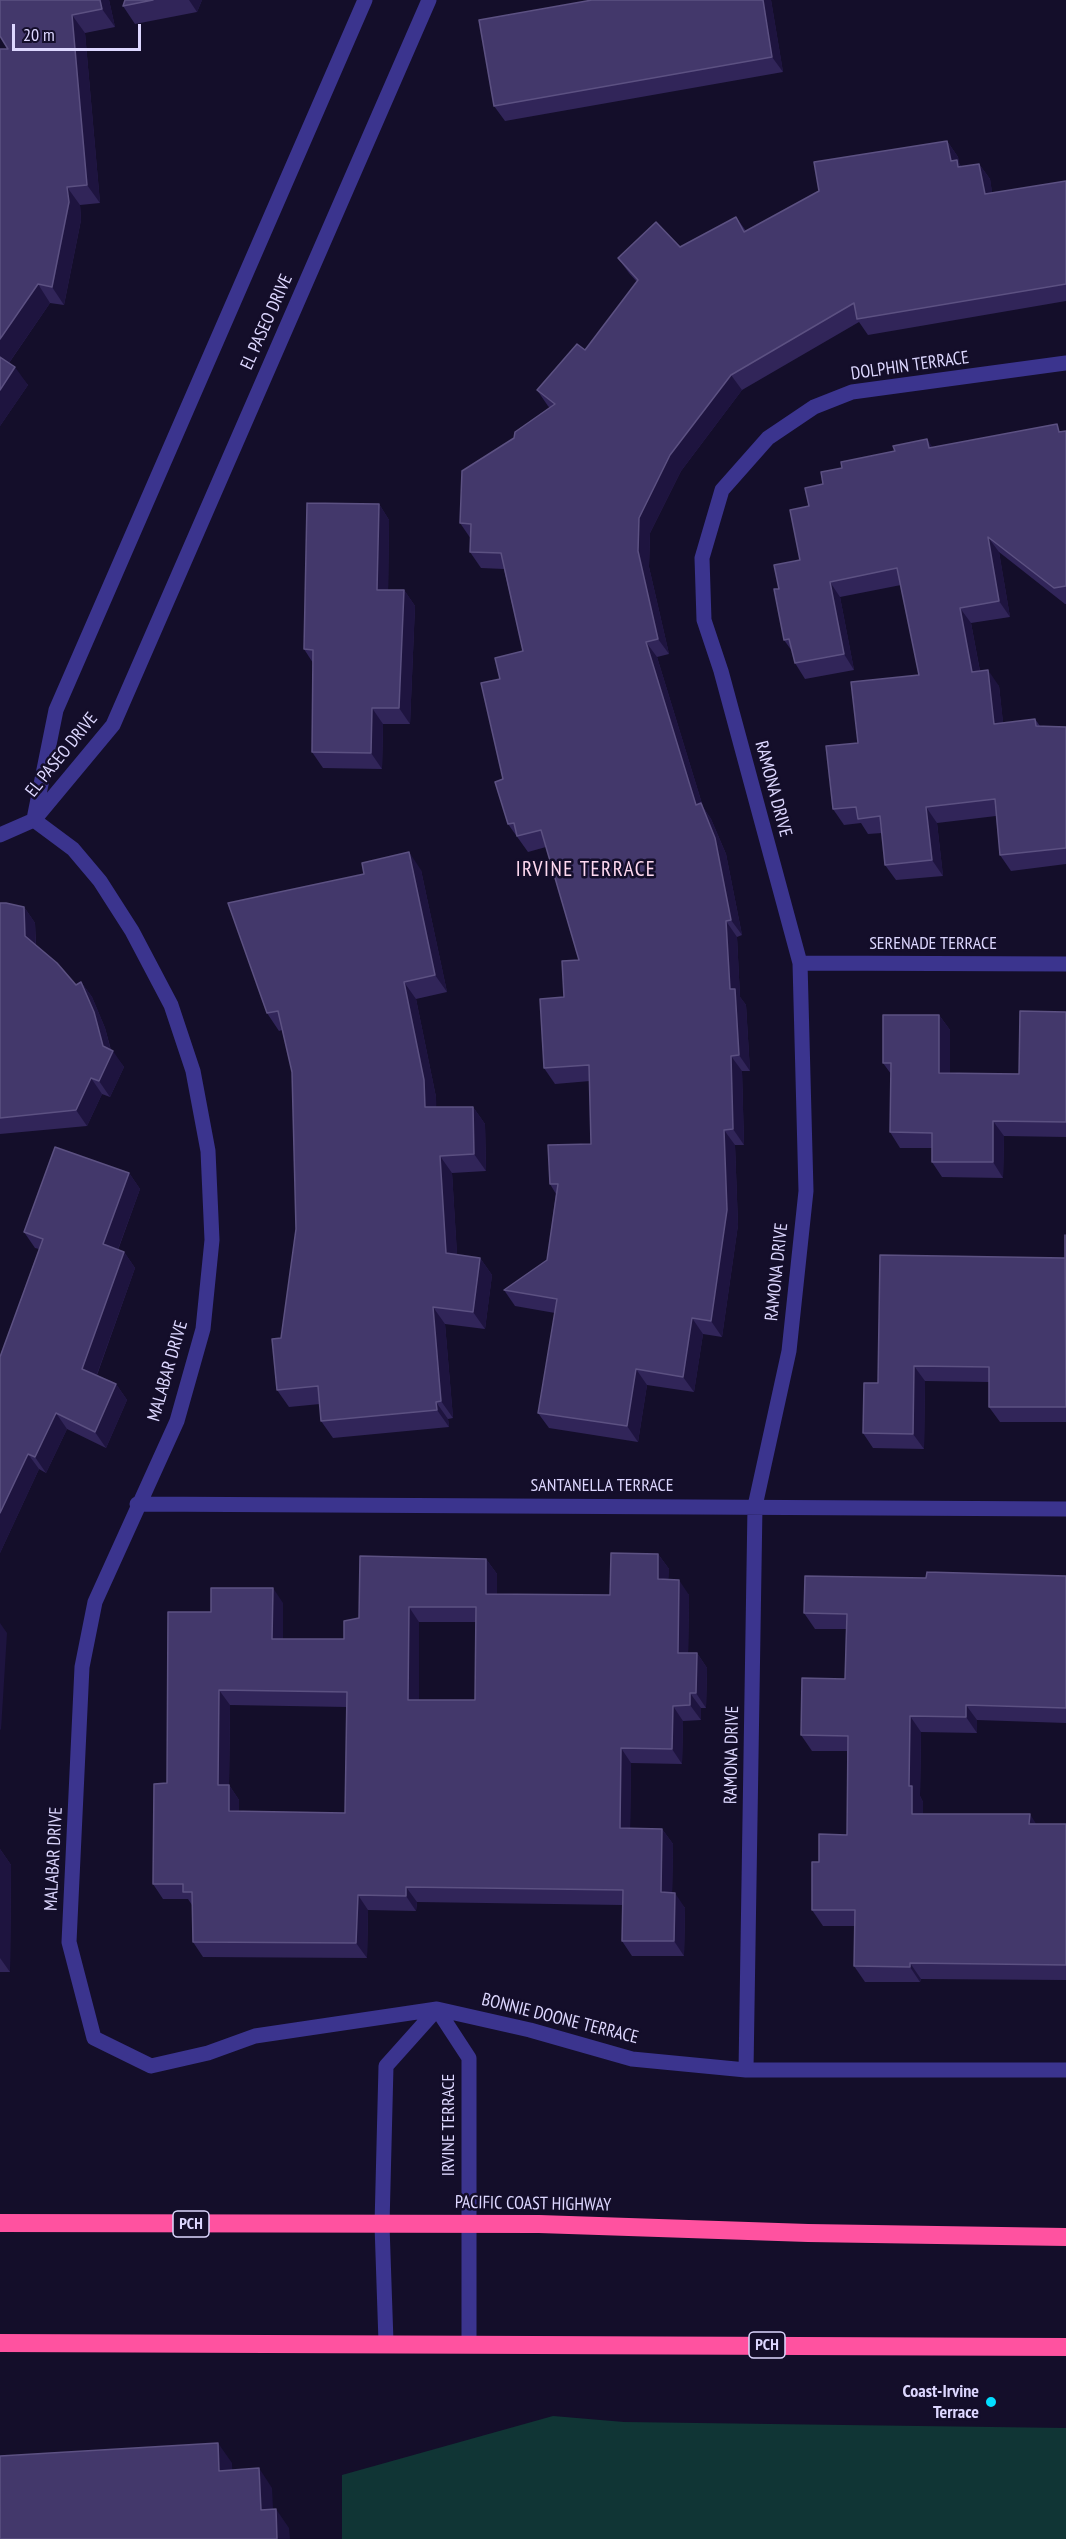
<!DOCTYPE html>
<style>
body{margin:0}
#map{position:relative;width:1066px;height:2539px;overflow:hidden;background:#140e2a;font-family:"PT Sans Narrow",sans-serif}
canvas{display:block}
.scale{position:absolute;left:12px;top:24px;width:129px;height:27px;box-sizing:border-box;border:3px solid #ddd7ff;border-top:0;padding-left:8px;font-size:18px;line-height:21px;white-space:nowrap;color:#ddd7ff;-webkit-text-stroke:4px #140e2a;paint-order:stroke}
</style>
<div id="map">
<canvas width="1066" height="2539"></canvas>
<div class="scale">20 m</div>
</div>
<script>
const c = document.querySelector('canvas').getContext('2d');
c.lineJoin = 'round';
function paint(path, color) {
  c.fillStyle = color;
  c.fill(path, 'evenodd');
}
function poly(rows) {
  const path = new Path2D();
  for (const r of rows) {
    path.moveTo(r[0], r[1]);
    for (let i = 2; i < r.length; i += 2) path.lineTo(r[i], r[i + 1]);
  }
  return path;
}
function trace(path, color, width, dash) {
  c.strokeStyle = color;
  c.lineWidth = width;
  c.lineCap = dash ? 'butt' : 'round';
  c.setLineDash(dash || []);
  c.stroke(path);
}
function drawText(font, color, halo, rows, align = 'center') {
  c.font = font + ' "PT Sans Narrow",sans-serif';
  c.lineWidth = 5;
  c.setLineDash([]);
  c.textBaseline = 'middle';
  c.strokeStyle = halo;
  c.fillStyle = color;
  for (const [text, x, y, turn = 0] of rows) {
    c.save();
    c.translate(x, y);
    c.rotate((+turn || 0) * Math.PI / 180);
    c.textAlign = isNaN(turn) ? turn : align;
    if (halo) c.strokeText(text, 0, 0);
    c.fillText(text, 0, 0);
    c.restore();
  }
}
paint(poly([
 [553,2416,624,2422,1066,2428,1066,2539,342,2539,342,2475]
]), '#103535');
trace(poly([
 [34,819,56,710,365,0],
 [34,820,73,849,100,881,132,931,171,1005,193,1071,208,1151,212,1240,203,1329,177,1421,95,1602,82,1667,69,1942,94,2038,151,2066,208,2053,255,2036,437,2009,530,2030,632,2059,746,2070,1066,2070],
 [0,835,34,820,113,725,429,0],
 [800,963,1066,964],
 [137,1504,1066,1509],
 [437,2009,469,2058,469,2343],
 [746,2070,755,1506,789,1351,806,1191,800,963,721,671,704,620,702,558,722,490,768,438,814,407,852,392,1066,363],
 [386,2342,382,2225,386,2066,437,2009]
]), '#3b348e', 15);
trace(poly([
 [0,2223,539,2224,808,2233,1066,2237],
 [0,2343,1066,2347]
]), '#ff52a0', 18);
paint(poly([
 [109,0,115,27,85,33,100,203,80,205,81,220,64,305,50,303,9,363,28,385,0,426,8,49,0,36],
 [125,0,202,0,197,12,135,24,123,6],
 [592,0,771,0,783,72,505,121,494,106],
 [947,141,958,157,959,163,961,167,979,164,990,179,992,193,1066,181,1066,301,868,335,859,322,742,390,681,471,650,533,649,567,669,654,657,657,703,807,711,819,726,854,742,935,737,937,740,997,746,1005,750,1071,742,1071,744,1145,735,1145,738,1225,722,1337,703,1334,694,1392,647,1385,638,1442,549,1428,538,1413,555,1313,515,1306,504,1290,547,1260,556,1194,550,1184,591,1144,590,1081,555,1084,544,1068,564,997,579,960,546,847,528,852,508,824,503,779,500,679,523,651,504,569,481,568,470,552,471,539,460,523,514,438,550,408,548,406,537,390,585,350,637,282,629,273,618,258,680,247,736,217,746,231],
 [1066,431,1066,604,1065,604,999,552,1010,617,971,623,980,671,999,686,1003,723,1035,719,1040,726,1066,727,1066,864,1011,871,1000,855,996,816,937,823,943,876,896,880,885,865,882,833,868,834,861,823,844,825,833,809,858,743,919,675,901,585,840,597,854,670,805,679,795,663,792,651,784,640,779,589,800,560,809,506,823,484,933,448],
 [379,504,389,520,388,590,404,590,415,606,410,724,383,724,382,769,323,768,312,752,313,663,304,649],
 [421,870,447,992,416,999,436,1097,436,1107,473,1107,485,1124,486,1171,452,1173,457,1255,480,1258,492,1275,485,1329,445,1324,453,1418,448,1419,449,1427,333,1438,321,1421,320,1404,289,1407,277,1390,281,1338,296,1229,292,1072,282,1030,279,1031,267,1013,364,874],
 [0,903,24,907,35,923,36,945,76,985,81,982,92,997,105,1028,111,1050,124,1067,110,1097,102,1094,87,1126,0,1134],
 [1066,1012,1066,1137,1004,1136,1003,1178,942,1177,932,1162,932,1148,900,1148,890,1132,891,1074,883,1063,939,1015,950,1030,950,1073,1019,1074],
 [129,1173,140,1189,118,1250,124,1252,135,1268,97,1375,116,1384,127,1400,106,1448,67,1429,46,1473,39,1469,0,1553,0,1357,39,1249,35,1248,24,1232],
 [1066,1235,1066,1422,1000,1422,989,1407,989,1382,925,1381,924,1449,873,1448,863,1433,878,1383,1065,1258],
 [658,1554,669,1569,668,1579,689,1595,688,1653,697,1653,707,1668,706,1708,701,1708,701,1720,683,1721,682,1764,631,1763,630,1828,662,1829,673,1844,672,1893,685,1908,684,1956,632,1956,622,1941,622,1905,417,1902,416,1911,368,1910,367,1958,203,1957,193,1942,192,1905,188,1899,163,1899,153,1884,167,1783,211,1612,283,1603,283,1639,344,1639,359,1618,486,1559,497,1574,497,1594,610,1595],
 [419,1622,476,1622,475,1700,419,1700],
 [230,1705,347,1707,345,1813,239,1811,239,1800,229,1785],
 [1066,1576,1066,1723,977,1720,977,1733,921,1732,920,1796,923,1802,923,1814,1036,1824,1066,1824,1066,1980,921,1979,920,1982,865,1982,854,1966,855,1926,823,1926,812,1910,819,1862,847,1835,847,1751,812,1751,801,1735,845,1679,846,1629,815,1629,804,1613,926,1578],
 [0,1849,11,1865,10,1972,0,1972]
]), '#312559');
paint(poly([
 [100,0,109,0,115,27,102,9],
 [189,0,202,0,197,12],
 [763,0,771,0,783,72,772,57],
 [72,15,85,33,100,203,87,185],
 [947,141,958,157,959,163,967,175,951,161],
 [979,164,990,179,995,210,985,194],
 [67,187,80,205,81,220,64,305,52,287],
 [38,284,50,303,4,370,0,363,0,339],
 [15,367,28,385,0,426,0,390],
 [731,375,742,390,681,471,650,533,649,567,669,654,658,639,638,551,639,518,670,455],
 [927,439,938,455,929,448],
 [379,504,389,520,388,606,377,590],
 [988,537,999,552,1010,617,999,601],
 [830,582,840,597,854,670,844,654],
 [404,590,415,606,410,724,399,708],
 [960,608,971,623,983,688,972,672],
 [646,642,657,657,703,807,711,819,726,854,742,935,731,920],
 [988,670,999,686,1005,740,994,724],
 [372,708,383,724,382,769,371,753],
 [926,807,937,823,943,876,932,860],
 [409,852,421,870,447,992,435,975],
 [24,907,35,923,36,952,25,936],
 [726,921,737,937,740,997,746,1005,750,1071,739,1055,730,989],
 [81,982,92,997,105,1028,112,1055,113,1051,124,1067,110,1097,99,1081,103,1046],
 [404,982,416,999,436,1097,437,1124,425,1107],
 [939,1015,950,1030,950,1088,939,1073],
 [731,1056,742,1071,744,1145,733,1129],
 [91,1078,102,1094,87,1126,76,1110],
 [473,1107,485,1124,486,1171,474,1154],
 [993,1121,1004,1136,1003,1178,993,1162],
 [724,1130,735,1145,738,1225,722,1337,711,1321],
 [440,1156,452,1173,458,1270,446,1253],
 [129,1173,140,1189,114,1260,103,1244],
 [124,1252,135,1268,93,1385,82,1369],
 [480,1258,492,1275,485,1329,473,1312],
 [433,1307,445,1324,453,1418,441,1401],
 [692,1318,703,1334,694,1392,683,1377],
 [914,1366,925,1381,924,1449,913,1434],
 [636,1369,647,1385,638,1442,627,1426],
 [116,1384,127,1400,106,1448,95,1432],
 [436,1402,448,1419,449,1427,437,1410],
 [56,1413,67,1429,46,1473,35,1457],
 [28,1454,39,1469,0,1553,0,1513],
 [658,1554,669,1569,668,1594,658,1579],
 [486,1559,497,1574,497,1609,486,1594],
 [679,1580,689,1595,688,1668,678,1653],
 [273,1588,283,1603,283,1654,272,1639],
 [409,1607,419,1622,419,1715,408,1700],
 [0,1623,7,1633,1,1730,0,1729],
 [697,1653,707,1668,706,1708,696,1693],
 [219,1690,230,1705,229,1785,239,1800,239,1826,229,1811,218,1785],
 [690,1693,701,1708,701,1720,690,1705],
 [966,1705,977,1720,977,1733,966,1717],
 [673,1706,683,1721,682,1764,672,1749],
 [910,1716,921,1732,920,1796,923,1802,923,1829,912,1814,909,1786],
 [621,1748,631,1763,630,1843,620,1828],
 [1030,1814,1040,1830,1029,1824],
 [662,1829,673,1844,672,1907,661,1892],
 [0,1849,11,1865,10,1972,0,1958],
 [406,1887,417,1902,416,1911,406,1896],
 [675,1893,685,1908,684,1956,674,1941],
 [358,1895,368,1910,367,1958,356,1943],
 [910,1963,921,1979,920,1982,910,1967],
 [218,2443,232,2463,233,2490,219,2471],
 [259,2468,272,2488,274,2530,261,2510],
 [276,2509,289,2528,290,2539,277,2539]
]), '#1e143f');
const building = poly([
 [0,0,100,0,102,9,72,15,87,185,67,187,69,202,52,287,38,284,0,339,0,49,8,49,0,36,0,0],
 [125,0,153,0,123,6,125,0],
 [592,0,763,0,772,57,494,106,479,20,592,0],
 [947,141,951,161,957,160,958,167,979,164,985,194,1066,181,1066,284,857,319,854,303,731,375,670,455,639,518,638,551,658,639,646,642,696,805,701,803,715,838,731,920,726,921,730,989,735,989,739,1055,731,1056,733,1129,724,1130,727,1210,711,1321,692,1318,683,1377,636,1369,627,1426,538,1413,557,1299,504,1290,547,1260,558,1184,550,1184,548,1145,591,1144,589,1065,544,1068,540,999,564,997,562,961,579,960,541,830,517,836,514,823,508,824,495,782,503,779,481,683,500,679,495,658,523,651,501,553,470,552,471,524,460,523,462,471,514,438,515,432,555,404,537,390,577,344,585,350,638,280,618,258,656,222,680,247,736,217,744,232,819,191,814,162,947,141],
 [0,357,15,367,0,390,0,357],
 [1057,424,1059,432,1066,431,1066,586,1054,588,988,537,999,601,960,608,972,672,988,670,994,724,1035,719,1036,726,1066,727,1066,848,1000,855,995,799,926,807,932,860,885,865,880,816,858,819,856,807,833,809,826,746,858,743,851,682,919,675,897,568,830,582,844,654,795,663,789,639,784,640,774,589,779,589,774,565,800,560,790,510,809,506,805,488,823,484,821,472,842,468,841,462,895,451,893,446,927,439,929,448,1057,424],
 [307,503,379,504,377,590,404,590,399,708,372,708,371,753,312,752,313,650,304,649,307,503],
 [409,852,435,975,404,982,424,1080,425,1107,473,1107,474,1154,440,1156,446,1253,480,1258,473,1312,433,1307,441,1401,436,1402,437,1410,321,1421,318,1386,277,1390,272,1339,281,1338,296,1229,292,1072,278,1011,267,1013,228,903,364,874,362,863,409,852],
 [0,903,6,903,24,907,25,936,57,963,76,985,81,982,94,1012,103,1046,113,1051,99,1081,91,1078,76,1110,0,1118,0,903],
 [1020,1011,1066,1012,1066,1122,993,1121,993,1162,932,1162,932,1133,890,1132,891,1063,883,1063,883,1015,939,1015,939,1073,1019,1074,1020,1011],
 [55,1147,129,1173,103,1244,124,1252,82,1369,116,1384,95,1432,56,1413,35,1457,28,1454,0,1513,0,1357,43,1239,24,1232,55,1147],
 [1065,1235,1066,1407,989,1407,989,1367,914,1366,913,1434,863,1433,864,1383,878,1383,880,1255,1065,1258,1065,1235],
 [611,1553,658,1554,658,1579,679,1580,678,1653,697,1653,696,1693,690,1693,690,1705,673,1706,672,1749,621,1748,620,1828,662,1829,661,1892,675,1893,674,1941,622,1941,623,1890,406,1887,406,1896,358,1895,356,1943,193,1942,192,1892,183,1892,183,1884,153,1884,154,1784,167,1783,168,1612,211,1612,211,1588,273,1588,272,1639,344,1639,344,1621,359,1618,360,1556,486,1559,486,1594,610,1595,611,1553],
 [409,1607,476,1607,475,1700,408,1700,409,1607],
 [219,1690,347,1692,345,1813,229,1811,229,1785,218,1785,219,1690],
 [927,1572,1066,1576,1066,1708,966,1705,966,1717,910,1716,909,1786,912,1786,912,1814,1030,1814,1029,1824,1066,1824,1066,1965,910,1963,910,1967,854,1966,855,1910,812,1910,812,1862,819,1862,819,1834,847,1835,848,1736,801,1735,802,1678,845,1679,847,1614,804,1613,805,1576,926,1578,927,1572],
 [218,2443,219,2471,259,2468,261,2510,276,2509,277,2539,0,2539,0,2456,218,2443]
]);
paint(building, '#43386b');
trace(building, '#5c5182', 1.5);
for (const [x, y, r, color] of [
 [991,2402,6,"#03deff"]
]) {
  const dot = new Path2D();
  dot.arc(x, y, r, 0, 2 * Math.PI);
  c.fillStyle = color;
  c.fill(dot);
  trace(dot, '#140e2a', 2);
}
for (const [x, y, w] of [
 [191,2224,36],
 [767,2345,36]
]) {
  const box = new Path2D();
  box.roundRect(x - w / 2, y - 13, w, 26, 4.5);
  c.fillStyle = '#140e2a';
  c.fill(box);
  trace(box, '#ddd7ff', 1.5);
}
drawText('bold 16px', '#ddd7ff', null, [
 ["PCH",191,2224],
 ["PCH",767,2345]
]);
drawText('18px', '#ddd7ff', '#140e2a', [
 ["EL PASEO DRIVE",267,322,-66],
 ["DOLPHIN TERRACE",910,366,-8],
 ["EL PASEO DRIVE",62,755,-51],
 ["RAMONA DRIVE",773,789,75],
 ["SERENADE TERRACE",933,944],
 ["RAMONA DRIVE",777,1272,-84],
 ["MALABAR DRIVE",168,1371,-74],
 ["SANTANELLA TERRACE",602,1486],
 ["RAMONA DRIVE",732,1755,-89],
 ["MALABAR DRIVE",54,1859,-87],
 ["BONNIE DOONE TERRACE",560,2019,14],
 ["IRVINE TERRACE",449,2125,-90],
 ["PACIFIC COAST HIGHWAY",533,2204,1]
]);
drawText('bold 18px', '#ddd7ff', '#140e2a', [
 ["Coast-Irvine",979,2392],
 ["Terrace",979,2413]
], 'right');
c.letterSpacing = '1.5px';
drawText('21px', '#ffd9f0', '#140e2a', [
 ["IRVINE TERRACE",586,870]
]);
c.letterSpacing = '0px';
</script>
